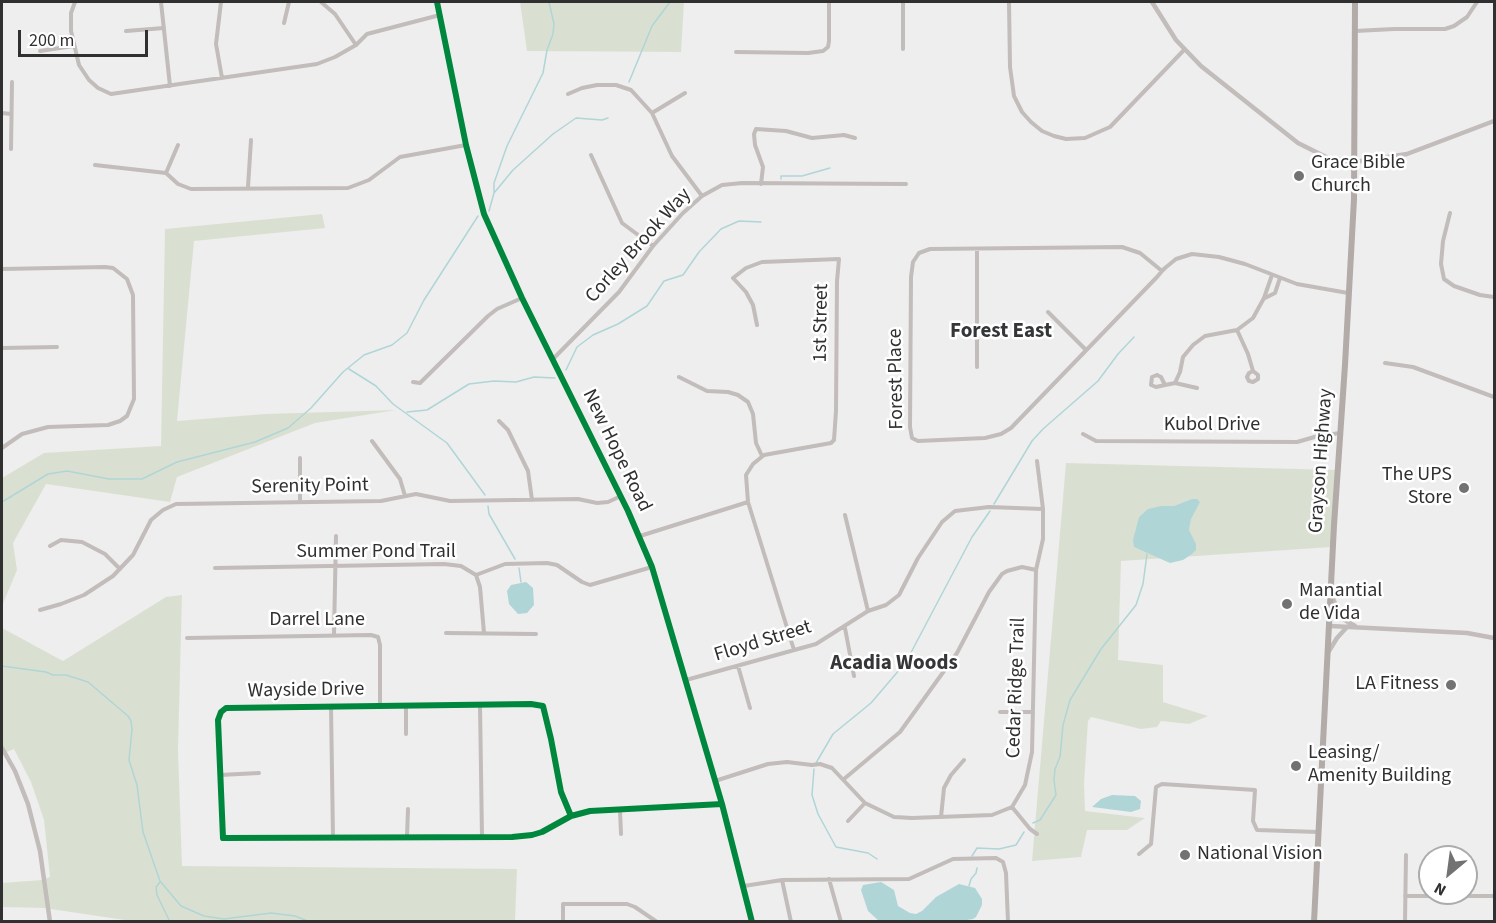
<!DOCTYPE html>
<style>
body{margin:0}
#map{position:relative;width:1496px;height:923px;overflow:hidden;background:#eee;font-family:"Source Sans 3",sans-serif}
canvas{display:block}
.frame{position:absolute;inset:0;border:3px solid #303031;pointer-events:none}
.north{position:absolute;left:1418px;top:845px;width:60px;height:60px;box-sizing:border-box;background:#fff;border:2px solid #acacad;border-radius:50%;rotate:209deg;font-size:16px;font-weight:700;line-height:24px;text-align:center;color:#303031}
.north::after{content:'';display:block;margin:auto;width:21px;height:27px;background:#727273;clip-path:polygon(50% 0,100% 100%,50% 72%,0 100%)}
.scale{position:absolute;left:18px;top:30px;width:130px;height:27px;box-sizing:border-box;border:3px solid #303031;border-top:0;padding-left:8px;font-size:18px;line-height:21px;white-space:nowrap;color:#303031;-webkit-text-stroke:4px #fff;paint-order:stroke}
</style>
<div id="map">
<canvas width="1496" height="923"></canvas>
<div class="frame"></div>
<div class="north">N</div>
<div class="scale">200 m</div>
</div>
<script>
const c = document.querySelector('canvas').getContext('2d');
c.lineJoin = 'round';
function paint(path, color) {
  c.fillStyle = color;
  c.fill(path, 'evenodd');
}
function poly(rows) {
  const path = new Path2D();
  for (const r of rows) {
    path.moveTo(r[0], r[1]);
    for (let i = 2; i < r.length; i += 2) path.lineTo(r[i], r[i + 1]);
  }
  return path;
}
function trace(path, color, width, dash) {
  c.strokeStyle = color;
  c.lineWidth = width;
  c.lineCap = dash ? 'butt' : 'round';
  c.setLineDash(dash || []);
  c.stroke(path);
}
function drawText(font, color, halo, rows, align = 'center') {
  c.font = font + ' "Source Sans 3",sans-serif';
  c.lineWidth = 5;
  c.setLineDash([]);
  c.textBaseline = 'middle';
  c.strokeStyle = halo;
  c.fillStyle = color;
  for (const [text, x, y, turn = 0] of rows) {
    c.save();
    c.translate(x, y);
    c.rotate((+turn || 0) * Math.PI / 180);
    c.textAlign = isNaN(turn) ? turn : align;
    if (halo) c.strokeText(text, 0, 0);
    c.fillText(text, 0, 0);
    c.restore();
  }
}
paint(poly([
 [520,2,684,2,681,52,527,51],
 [322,214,325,228,194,241,177,421,265,414,396,410,315,423,177,477,170,502,46,484,13,543,17,570,2,606,2,478,44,453,161,446,165,229],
 [1066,463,1338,470,1332,547,1121,561,1118,660,1163,665,1163,702,1208,716,1189,724,1161,721,1157,727,1141,729,1091,717,1088,721,1084,784,1085,811,1145,818,1127,830,1087,830,1081,857,1032,861],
 [182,595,178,750,182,866,517,869,515,921,138,922,44,908,2,907,2,883,42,880,50,877,44,820,31,782,14,749,2,754,2,628,63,661,166,597]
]), '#dae0d1');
paint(poly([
 [1192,499,1197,499,1200,502,1191,519,1189,530,1196,544,1196,550,1192,554,1183,560,1170,563,1134,547,1133,540,1139,517,1148,509,1161,506,1174,506],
 [526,582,533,588,534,605,527,613,518,614,509,604,507,591,511,585],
 [1112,795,1135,796,1141,801,1140,809,1131,812,1092,807,1101,799],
 [881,882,894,890,898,906,910,913,916,914,922,911,936,897,959,884,975,888,982,899,982,905,976,917,973,919,954,922,879,921,868,911,861,890,863,885]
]), '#b0d5d7');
trace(poly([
 [629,82,652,26,670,2],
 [781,179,781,176,802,176,830,168],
 [494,193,494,183,507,146,543,73,547,50,553,34,554,24,549,2],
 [489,211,494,193,513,170,553,134,576,118,602,120,608,118],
 [349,369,376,386,393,404,447,443,485,495],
 [566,370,577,347,593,335,618,324,647,306,664,281,683,275,699,252,721,229,739,221,761,222],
 [407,412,427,410,469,384,494,381,516,382,534,377,555,378],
 [2,502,48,474,67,471,109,479,142,479,177,462,255,442,288,428,311,408,343,372,364,355,392,345,407,333,424,300,478,216],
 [994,504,1032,441,1043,429,1098,381,1118,354,1134,337],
 [488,506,489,514,515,559],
 [519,568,521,582],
 [2,666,46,672,53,675,66,675,88,682,128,716,131,721,132,729,129,760,137,785,143,832,160,881,181,906,204,916,224,919,271,913,295,916,310,922],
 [816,763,833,734,871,703,906,662,972,537,990,511],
 [814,769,812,795,818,814,836,847,868,853,877,859],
 [1033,823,1040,820,1056,795,1054,780,1055,769,1060,757,1063,725,1070,700,1101,649,1136,605,1143,584,1147,554],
 [972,856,977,848,999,849,1016,845,1024,832],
 [160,882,156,887,157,895,170,922],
 [969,886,971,879,976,873,977,868]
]), '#b0d5d7', 1.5);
trace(poly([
 [75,2,71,13,71,31,79,65,89,80,98,88,111,94,317,64,335,57,356,45,367,34,440,15],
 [161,2,170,86],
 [221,2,216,44,222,78],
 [321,2,335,14,356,45],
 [903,2,903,49],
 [1009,2,1010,67,1014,96,1022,112,1031,122,1042,131,1054,136,1066,139,1085,138,1110,127,1184,50],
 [284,23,289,2],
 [126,31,164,28],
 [1355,31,1394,29,1445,29,1454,26,1467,17,1477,2],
 [40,51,73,46],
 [736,52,808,53,823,51,828,47,829,41,829,2],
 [568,94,582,88,597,85,616,85,631,90,652,113,672,156,702,196],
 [2,113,11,114],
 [652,113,685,93],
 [11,149,12,82],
 [591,155,622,223,653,246],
 [95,165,166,173,178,184,191,189,348,188,369,180,400,157,466,145],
 [166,173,178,145],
 [761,184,763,167,755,145,754,134,756,129,786,131,812,138,844,135,855,138],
 [248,187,251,140],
 [1450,213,1443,241,1441,264,1444,279,1454,286,1480,295,1494,297],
 [2,269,105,267,113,268,127,279,133,295,134,399,127,416,120,421,108,425,48,427,22,434,2,448],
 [1162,271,1140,253,1122,247,930,249,919,253,913,262,911,277,910,427,912,438,918,441,985,438,1001,434,1011,428,1157,277,1162,271,1165,268,1176,259,1192,254,1219,257,1245,264,1297,284,1348,293],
 [1265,298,1275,293,1280,278],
 [1048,312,1086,350],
 [757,325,753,305,746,292,733,278,746,268,762,262,839,259,837,281,836,411,834,440,831,443,764,455,753,464,746,475,748,502,794,650],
 [1237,330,1248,354,1253,371,1258,375,1258,379,1253,382,1249,381,1247,377,1249,373,1253,371],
 [2,348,57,347],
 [553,359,619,292,653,246,683,213,702,196,722,185,742,183,906,184],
 [1385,363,1413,367,1494,397],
 [977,367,977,249],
 [1157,375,1161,377,1165,385,1156,387,1151,385,1152,377,1157,375],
 [679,377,707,391,728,392,738,395,748,402,753,414,756,443,762,456],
 [413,382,420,383,488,316,497,309,522,298],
 [1175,383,1180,372,1183,357,1193,345,1205,336,1237,330,1253,318,1264,298,1272,275],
 [1165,385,1175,383,1197,388],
 [499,421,508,430,528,471,532,500],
 [1083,434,1096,441,1297,442,1318,436,1340,433],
 [372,441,400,479,405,496],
 [300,502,300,458],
 [845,515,868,611],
 [640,536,748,502],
 [50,546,61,540,82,542,105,554,120,569],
 [215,568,444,564,461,566,476,575,480,587,484,633],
 [476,575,505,564,547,563,557,565,582,582,590,585,652,567],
 [40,610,61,604,84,595,113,576,133,555,151,520,163,510,176,504,381,501,416,494,450,501,578,499,597,503,608,502,621,496],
 [845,628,854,676],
 [446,633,536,634],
 [334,634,336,536],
 [187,638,371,635,378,637,380,645,380,706],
 [738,666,750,708],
 [686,680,816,644,868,611,886,605,899,595,918,558,942,522,955,511,989,507,1043,509],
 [480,705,482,837],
 [331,706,333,838],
 [1000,712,1033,712],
 [406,734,406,706],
 [220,775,259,773],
 [844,779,900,732,957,653,989,592,1002,574,1007,571,1022,567,1036,570],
 [715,781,768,764,787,762,812,765,820,764,832,768,865,803,894,817,912,818,992,815,1012,807,1025,785,1032,752,1036,570,1043,539,1043,509,1037,461],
 [1012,807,1030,829,1037,834],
 [620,810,621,834],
 [571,816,561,792,551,739,543,706,531,704,226,708,221,712,218,720,223,838,512,837,532,835,542,832,571,816,590,811,722,804],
 [941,817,944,788,951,775,964,760],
 [848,821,865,803],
 [407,837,408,809],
 [1139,854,1151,844,1156,787,1162,784,1255,790,1253,821,1257,830,1318,832],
 [829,879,841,922],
 [782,880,791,922],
 [744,886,782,880,909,879,953,859,996,858,1003,862,1006,873,1008,922],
 [1405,896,1494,896],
 [563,922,563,904,627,904,635,907,657,922],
 [1405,922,1406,855]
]), '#c2bcba', 4);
trace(poly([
 [437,2,466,145,484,214,522,298,628,511,652,567,722,804,752,922],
 [1152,2,1176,40,1201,66,1298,143,1328,158,1355,162,1407,154,1494,121],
 [1332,597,1343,619,1355,626],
 [1330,626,1467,633,1494,638],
 [1329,651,1337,638,1347,627],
 [2,748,15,771,28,804,40,851,50,922]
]), '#c2bcba', 4.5);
trace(poly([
 [1314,922,1334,525,1345,365,1354,199,1355,2]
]), '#b2aba8', 6);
trace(poly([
 [437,2,466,145,484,214,522,298,628,511,652,567,722,804,752,922],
 [571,816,561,792,551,739,543,706,531,704,226,708,221,712,218,720,223,838,512,837,532,835,542,832,571,816,590,811,722,804]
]), '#00873e', 6);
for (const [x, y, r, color] of [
 [1299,176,6,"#727273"],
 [1464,488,6,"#727273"],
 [1287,604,6,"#727273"],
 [1451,685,6,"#727273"],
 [1296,766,6,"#727273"],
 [1185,855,6,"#727273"]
]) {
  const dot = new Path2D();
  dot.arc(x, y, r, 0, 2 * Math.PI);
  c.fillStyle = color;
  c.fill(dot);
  trace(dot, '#fff', 2);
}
drawText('20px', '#303031', '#fff', [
 ["Grace Bible",1311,164],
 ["Church",1311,187],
 ["The UPS",1452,476,"right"],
 ["Store",1452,499,"right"],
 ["Manantial",1299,592],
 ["de Vida",1299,615],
 ["LA Fitness",1439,685,"right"],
 ["Leasing/",1308,754],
 ["Amenity Building",1308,777],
 ["National Vision",1197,855]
], 'left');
drawText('20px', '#303031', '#fff', [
 ["Corley Brook Way",639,246,-48],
 ["1st Street",822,323,-89],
 ["Forest Place",897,379,-91],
 ["Kubol Drive",1212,426],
 ["New Hope Road",616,451,64],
 ["Grayson Highway",1322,461,-86],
 ["Serenity Point",310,487,-1],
 ["Summer Pond Trail",376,553],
 ["Darrel Lane",317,621],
 ["Floyd Street",763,642,-17],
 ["Cedar Ridge Trail",1017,688,-88],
 ["Wayside Drive",306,691,-1]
]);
drawText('bold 21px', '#353637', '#fff', [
 ["Forest East",1001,332],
 ["Acadia Woods",894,664]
]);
</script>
